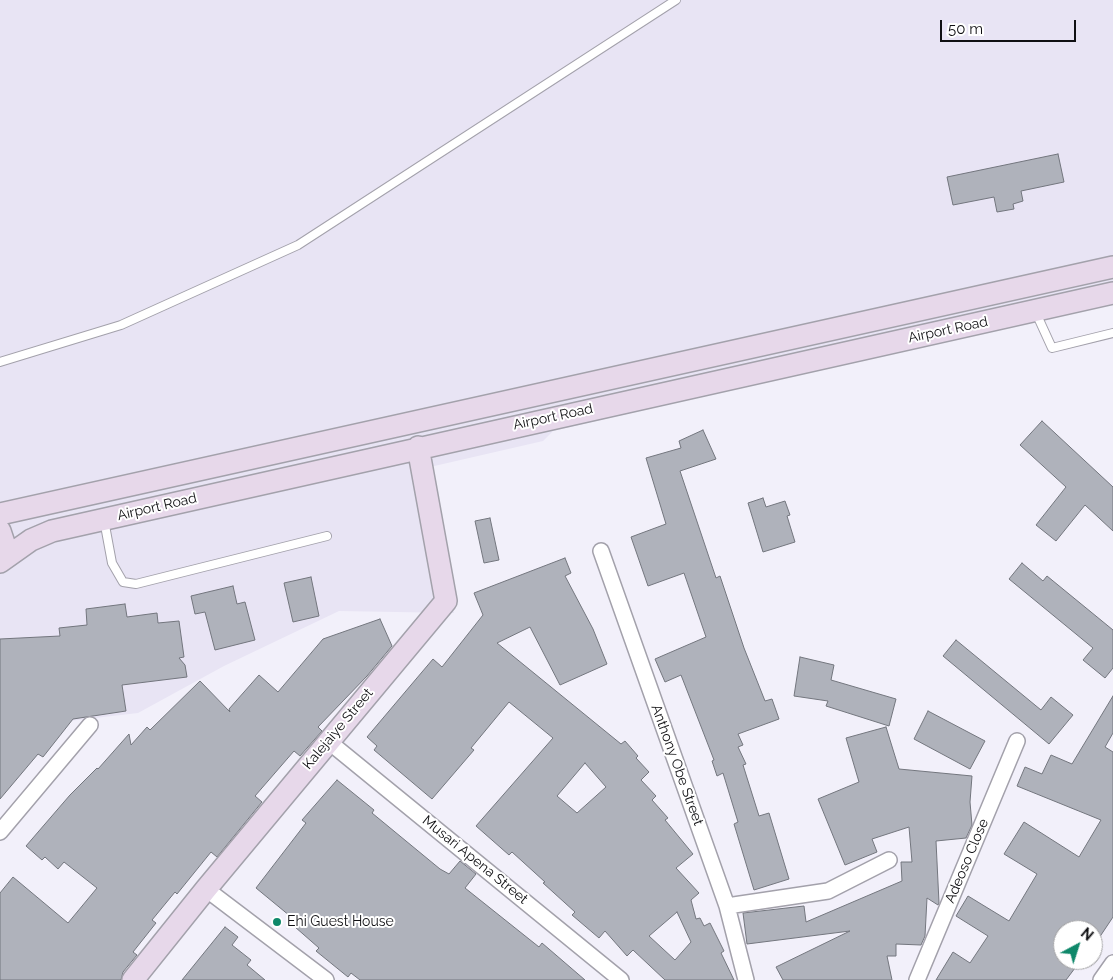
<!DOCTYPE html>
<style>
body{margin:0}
#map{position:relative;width:1113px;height:980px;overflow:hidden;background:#f2f0fa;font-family:Raleway,sans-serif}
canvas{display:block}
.north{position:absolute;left:1053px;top:920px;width:50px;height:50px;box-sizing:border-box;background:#fff;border:1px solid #9f9fa1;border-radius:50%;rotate:40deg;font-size:14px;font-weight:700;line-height:20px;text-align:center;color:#101013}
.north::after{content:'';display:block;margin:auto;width:18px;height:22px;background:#0f886a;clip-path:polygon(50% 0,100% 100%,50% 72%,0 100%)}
.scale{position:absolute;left:940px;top:20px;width:136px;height:22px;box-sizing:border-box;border:2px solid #101013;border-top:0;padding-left:6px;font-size:15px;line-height:18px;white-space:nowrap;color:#101013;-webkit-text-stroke:4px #fff;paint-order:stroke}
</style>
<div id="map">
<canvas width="1113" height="980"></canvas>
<div class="north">N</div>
<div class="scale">50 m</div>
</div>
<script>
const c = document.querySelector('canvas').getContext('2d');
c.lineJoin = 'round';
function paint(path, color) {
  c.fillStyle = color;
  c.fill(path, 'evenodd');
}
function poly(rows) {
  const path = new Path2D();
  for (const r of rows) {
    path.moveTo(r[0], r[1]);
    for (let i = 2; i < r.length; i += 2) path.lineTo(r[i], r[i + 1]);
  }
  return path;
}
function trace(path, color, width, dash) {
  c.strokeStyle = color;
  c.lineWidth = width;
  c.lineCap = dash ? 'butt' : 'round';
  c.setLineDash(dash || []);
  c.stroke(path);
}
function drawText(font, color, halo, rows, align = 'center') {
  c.font = font + ' Raleway,sans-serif';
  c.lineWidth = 4;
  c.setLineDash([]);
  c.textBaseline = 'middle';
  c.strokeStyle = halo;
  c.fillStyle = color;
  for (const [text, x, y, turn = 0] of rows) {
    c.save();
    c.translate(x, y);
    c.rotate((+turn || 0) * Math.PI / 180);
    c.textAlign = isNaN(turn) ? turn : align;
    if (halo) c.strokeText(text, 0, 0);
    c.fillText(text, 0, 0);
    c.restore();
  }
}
paint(poly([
 [0,0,1113,0,1113,302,553,431,543,441,417,470,454,613,339,611,224,666,138,713,0,729]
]), '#e8e4f4');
const building = poly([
 [1058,154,1064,182,1021,191,1023,201,1013,204,1014,209,997,212,994,197,953,205,947,177,1058,154],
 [1042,421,1113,487,1113,531,1085,505,1056,541,1036,525,1066,487,1020,445,1042,421],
 [703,430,716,459,680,471,716,578,720,576,744,648,765,701,772,699,779,719,738,734,743,745,738,747,746,764,743,765,759,816,769,813,789,879,754,890,734,824,738,822,723,773,717,776,712,761,714,760,681,675,665,682,655,659,706,637,684,573,648,586,631,537,666,524,646,458,681,448,679,441,703,430],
 [763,498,766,507,785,501,790,515,787,516,795,542,763,552,748,503,763,498],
 [490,518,499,560,484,563,475,521,490,518],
 [565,558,571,573,565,576,593,629,607,664,560,685,530,627,497,643,621,744,625,741,638,756,636,758,649,772,641,780,656,796,652,800,668,818,665,820,693,854,676,868,699,893,691,900,696,919,700,918,704,926,710,923,724,951,721,953,734,980,665,980,633,950,627,956,605,931,599,938,572,915,575,912,543,883,545,882,512,852,509,855,476,826,553,738,509,702,471,748,474,750,432,799,374,750,377,746,367,737,433,659,442,667,483,615,474,593,565,558],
 [585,763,606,787,577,813,557,796,585,763],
 [677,912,691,942,675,960,649,936,677,912],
 [1022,563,1043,581,1047,576,1113,630,1113,668,1105,678,1083,660,1093,648,1009,579,1022,563],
 [311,577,319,616,293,622,284,583,311,577],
 [233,586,237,604,245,602,255,640,215,650,205,612,195,614,191,596,233,586],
 [125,604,127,617,157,613,158,623,179,621,184,657,179,658,185,665,187,677,122,685,126,711,73,719,43,757,38,754,0,799,0,639,60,636,59,628,87,625,86,609,125,604],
 [380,619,392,646,367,676,318,727,322,731,300,756,294,751,255,796,262,802,217,857,211,852,177,894,175,892,152,920,156,923,133,952,137,955,123,972,121,980,0,980,0,893,13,877,68,923,97,888,64,862,58,869,45,857,42,860,26,846,70,795,97,768,98,769,129,734,131,745,147,727,150,730,200,681,230,712,229,709,259,675,278,692,323,639,380,619],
 [956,640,1041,710,1051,697,1073,715,1049,744,943,656,956,640],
 [800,657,834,665,831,680,896,699,889,726,826,706,828,701,794,696,800,657],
 [1113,696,1113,733,1105,747,1113,752,1113,917,1093,947,1093,930,1063,930,1063,960,1081,960,1066,980,936,980,953,952,970,963,988,936,956,916,968,896,1009,921,1037,874,1004,854,1024,822,1079,857,1101,820,1017,786,1025,767,1042,774,1051,755,1072,764,1113,696],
 [928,711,985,741,970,769,914,739,928,711],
 [886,727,899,769,972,776,970,802,972,825,966,838,936,841,939,903,938,905,927,898,925,936,921,945,896,944,896,956,887,956,892,980,783,980,776,967,850,931,747,944,743,913,804,906,806,922,902,881,901,862,912,862,909,827,872,839,877,852,845,865,818,799,859,782,846,738,886,727],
 [337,780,374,810,372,813,440,869,449,874,460,861,476,874,465,888,539,947,542,943,585,980,360,980,351,973,348,977,316,951,319,948,287,920,290,916,256,888,306,823,302,820,337,780],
 [225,927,238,937,232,945,251,960,247,965,265,980,182,980,225,927]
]);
paint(building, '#afb2bb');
trace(building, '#73767e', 1);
const lane = poly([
 [1036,313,1052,348,1113,333],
 [0,362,121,325,298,245,676,0],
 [104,520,112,563,123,582,136,584,327,536]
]);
const street = poly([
 [601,551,727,906,746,980],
 [328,741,621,980],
 [0,832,90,725],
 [206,889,326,980],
 [727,906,828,891,889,860],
 [917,980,1017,741],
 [1101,980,1113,963]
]);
const secondary = poly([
 [0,514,1113,267],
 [0,531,4,543,0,559],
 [0,562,31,540,52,531,1113,293],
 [133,980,206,889,446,601,418,447]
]);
trace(lane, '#a3a1ab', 10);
trace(street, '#a3a1ab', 18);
trace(secondary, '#a3a1ab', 24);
trace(lane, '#fff', 8);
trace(street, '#fff', 15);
trace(secondary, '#e7d8ea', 21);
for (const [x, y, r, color] of [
 [277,922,5,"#0f886a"]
]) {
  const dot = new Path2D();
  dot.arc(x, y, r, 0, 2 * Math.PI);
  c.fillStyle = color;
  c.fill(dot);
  trace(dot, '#fff', 2);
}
drawText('14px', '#101013', '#fff', [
 ["Airport Road",948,330,-12],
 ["Airport Road",553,417,-12],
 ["Airport Road",157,507,-13],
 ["Kalejaiye Street",338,729,-50],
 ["Anthony Obe Street",677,765,70],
 ["Musari Apena Street",475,860,39],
 ["Adeoso Close",967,861,-67]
]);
drawText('14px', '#101013', '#fff', [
 ["Ehi Guest House",287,922]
], 'left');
</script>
